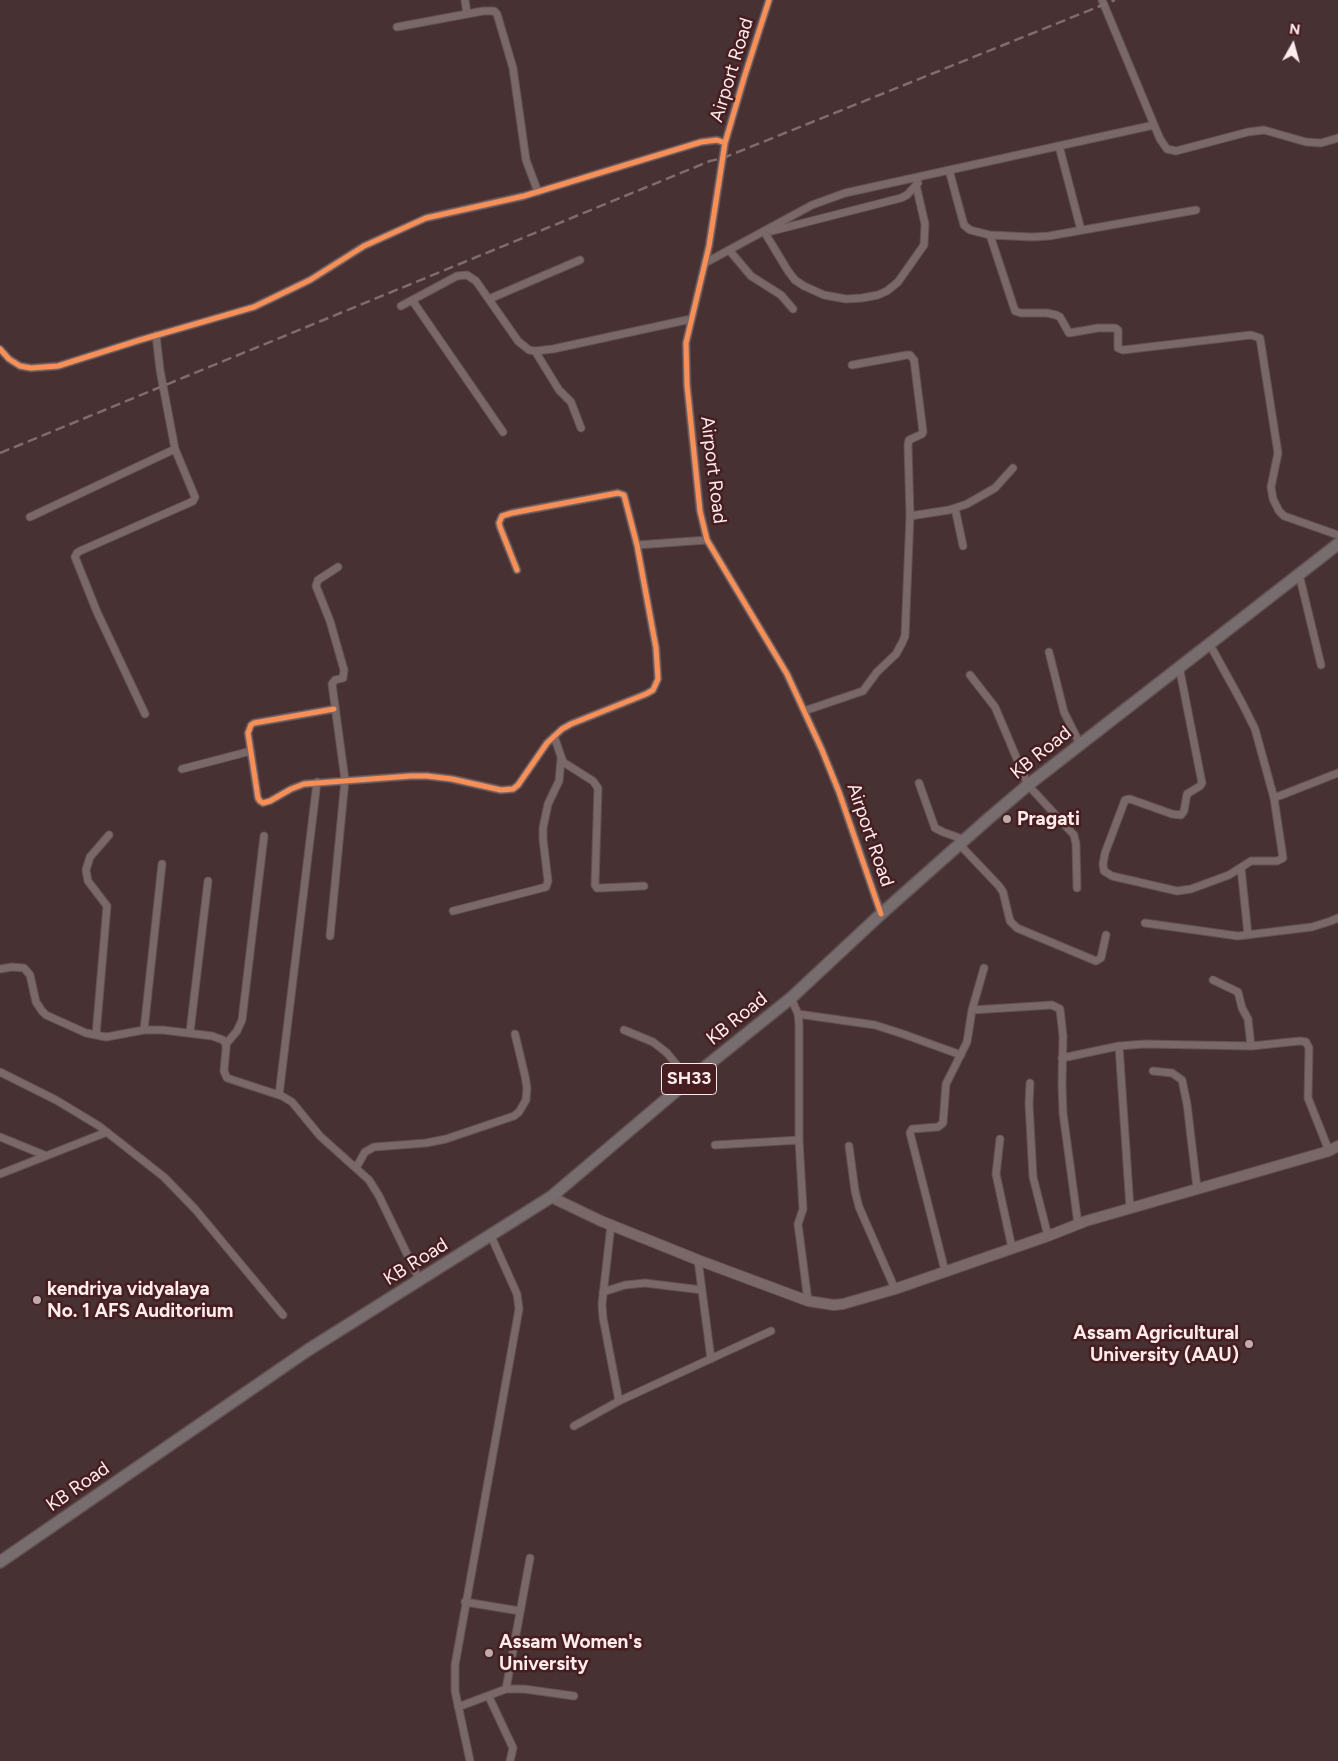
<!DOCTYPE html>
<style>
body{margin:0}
#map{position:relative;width:1338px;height:1761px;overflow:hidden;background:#473132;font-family:Figtree,sans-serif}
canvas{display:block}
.north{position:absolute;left:1268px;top:20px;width:50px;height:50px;-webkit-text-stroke:4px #461d20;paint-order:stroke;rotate:7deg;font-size:14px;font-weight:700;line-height:20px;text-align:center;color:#feeced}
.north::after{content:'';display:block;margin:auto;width:18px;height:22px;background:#feeced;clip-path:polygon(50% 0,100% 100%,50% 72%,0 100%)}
</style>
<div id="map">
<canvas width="1338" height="1761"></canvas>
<div class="north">N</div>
</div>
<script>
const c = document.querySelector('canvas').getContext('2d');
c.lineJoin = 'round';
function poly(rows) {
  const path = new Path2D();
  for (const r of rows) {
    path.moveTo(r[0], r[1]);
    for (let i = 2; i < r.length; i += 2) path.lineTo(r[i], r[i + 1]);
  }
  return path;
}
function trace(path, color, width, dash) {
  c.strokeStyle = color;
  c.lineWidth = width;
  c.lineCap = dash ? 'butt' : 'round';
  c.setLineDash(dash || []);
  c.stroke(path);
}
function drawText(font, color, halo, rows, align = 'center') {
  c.font = font + ' Figtree,sans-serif';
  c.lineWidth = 5;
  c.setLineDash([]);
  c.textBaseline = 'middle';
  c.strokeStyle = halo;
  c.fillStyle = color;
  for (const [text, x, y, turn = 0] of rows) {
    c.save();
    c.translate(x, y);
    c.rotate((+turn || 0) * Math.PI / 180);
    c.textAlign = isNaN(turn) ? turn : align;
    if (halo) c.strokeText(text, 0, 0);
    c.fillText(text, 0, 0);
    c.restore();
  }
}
const minor = poly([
 [465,0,467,14],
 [769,0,744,78,725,143,709,246,686,343,687,385,700,511,707,540,787,674,822,750,839,792,881,914],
 [1102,0,1160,139,1167,149,1176,151,1248,132,1264,130,1306,142,1321,143,1338,138],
 [397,27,483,11,494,11,497,14,513,68,526,160,538,192],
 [1059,146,1081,230],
 [949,170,964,225,970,230,990,235,1032,237,1049,236,1196,210],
 [772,231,901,198,907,195,918,183],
 [765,233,788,271,795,280,804,286,824,295,846,299,862,298,878,295,887,291,898,282,924,245,925,224,916,185],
 [990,235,1015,311,1021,313,1047,313,1056,315,1060,317,1069,333,1098,328,1115,328,1118,330,1118,348,1123,350,1251,335,1260,338,1278,453,1271,487,1273,499,1279,511,1284,516,1338,535],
 [729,250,751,276,781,295,793,309],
 [705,263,812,205,845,193,1154,125],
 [489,299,580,260],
 [412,300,503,432],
 [401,306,457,276,467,275,476,281,518,341,529,350,535,351,553,349,691,319],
 [0,349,9,359,20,366,31,368,58,366,140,340,254,307,310,280,364,246,426,218,524,196,701,142,717,140,725,143],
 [535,351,559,390,571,402,581,428],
 [955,508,963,546],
 [910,516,949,510,967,504,995,488,1013,468],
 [30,517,175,449],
 [637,545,707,540],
 [1299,574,1321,665],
 [1049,652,1064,712,1080,744],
 [1179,666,1202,783,1200,786,1187,794,1184,811,1181,815,1172,814,1130,799,1125,800,1105,853,1103,864,1104,871,1112,876,1177,891,1191,889,1229,875,1251,861,1277,861,1283,858,1274,798,1255,729,1242,703,1209,643],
 [970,675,995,707,1028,785,1074,835,1076,844,1077,888],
 [334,709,254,723,251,725,248,733,258,798,260,801,263,803,270,801,291,789,304,784,411,776,427,776,452,779,501,790,513,789,518,785,547,743,562,729,571,724,646,694,653,690,658,679,656,648,637,545,624,495,618,493,512,513,502,516,499,523,500,527,517,570],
 [804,711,863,691,877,672,896,654,902,643,905,636,910,516,908,445,909,440,922,434,923,432,914,360,910,355,907,355,852,365],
 [145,714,97,612,75,557,77,553,80,551,189,503,193,501,195,497,175,449,160,370,156,335],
 [554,736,563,762,593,781,598,788,595,885,597,888,600,888,644,886],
 [182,769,251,751],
 [919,783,935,828,943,832,965,840],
 [1274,798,1338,773],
 [960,845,999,886,1003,892,1010,921,1017,928,1096,961,1101,958,1106,935],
 [1241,868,1248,935],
 [453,911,546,887,548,881,543,839,543,828,548,804,559,781,561,759],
 [1145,923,1238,936,1312,927,1331,921,1338,918],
 [330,936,345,780,332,684,335,680,343,678,344,670,330,621,316,586,318,580,338,567],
 [0,969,12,967,24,968,30,975,36,1002,42,1011,46,1015,86,1033,106,1037,144,1030,163,1030,212,1036,223,1040,226,1044,226,1049,224,1071,227,1078,282,1096,292,1102,320,1136,369,1180,379,1196,420,1281],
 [1213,980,1238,992,1242,1008,1248,1019,1251,1046],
 [791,998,798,1014,799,1024,799,1140,803,1209,798,1224,808,1301],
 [972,1010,1052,1005,1060,1009,1063,1036,1062,1083,1063,1113,1078,1224],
 [798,1014,875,1025,903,1034,961,1055],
 [144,1030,162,864],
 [624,1030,653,1042,667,1053,689,1080],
 [190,1032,208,881],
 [96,1035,107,906,88,881,86,870,90,857,109,835],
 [226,1044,237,1031,242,1020,264,836],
 [1119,1046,1130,1208],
 [1062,1058,1119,1046,1145,1044,1251,1046,1300,1041,1306,1042,1309,1048,1308,1098,1329,1151],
 [1153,1071,1172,1073,1182,1080,1187,1104,1197,1188],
 [0,1072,56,1100,99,1126,164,1177,195,1209,283,1315],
 [1030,1083,1029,1104,1033,1177,1048,1236],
 [279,1095,317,782],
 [0,1137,44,1155],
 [1000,1139,996,1174,1012,1248],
 [715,1145,799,1140],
 [849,1146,855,1191,859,1207,895,1289],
 [356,1168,365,1152,374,1147,426,1143,446,1139,514,1116,519,1112,526,1100,527,1088,525,1076,515,1034],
 [0,1174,107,1132],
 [611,1225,602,1304,603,1318,619,1401],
 [698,1260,711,1359],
 [945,1271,910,1133,912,1129,938,1127,943,1123,946,1084,967,1042,972,1010,984,968],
 [603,1292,625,1285,645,1283,702,1290],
 [574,1426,619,1401,771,1331],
 [465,1602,520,1611],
 [506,1689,524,1689,574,1696],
 [489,1697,513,1748,510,1761],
 [458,1707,506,1689,530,1558],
 [470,1761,455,1691,455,1665,519,1309,517,1294,491,1236]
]);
const secondary = poly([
 [551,1197,601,1221,698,1260,808,1301,834,1305,843,1304,895,1289,1048,1236,1086,1221,1329,1151,1338,1146]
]);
const primary = poly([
 [0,1562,308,1350,551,1197,689,1080,791,998,881,914,988,819,1028,785,1338,544]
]);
trace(minor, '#625052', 9);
trace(secondary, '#625052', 12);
trace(primary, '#625052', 14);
trace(minor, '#7a6768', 7);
trace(secondary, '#7a6768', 10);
trace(primary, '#776d6e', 11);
trace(poly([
 [0,453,710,161,723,158,1115,0]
]), '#7f6d6e', 2.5, [10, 5]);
trace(poly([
 [769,0,744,78,725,143,709,246,686,343,687,385,700,511,707,540,787,674,822,750,839,792,881,914],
 [0,349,9,359,20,366,31,368,58,366,140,340,254,307,310,280,364,246,426,218,524,196,701,142,717,140,725,143],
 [334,709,254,723,251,725,248,733,258,798,260,801,263,803,270,801,291,789,304,784,411,776,427,776,452,779,501,790,513,789,518,785,547,743,562,729,571,724,646,694,653,690,658,679,656,648,637,545,624,495,618,493,512,513,502,516,499,523,500,527,517,570]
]), '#f78f57', 5);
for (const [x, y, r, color] of [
 [1007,819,5,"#beabac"],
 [37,1300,5,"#beabac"],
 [1249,1344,5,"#beabac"],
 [489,1653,5,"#beabac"]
]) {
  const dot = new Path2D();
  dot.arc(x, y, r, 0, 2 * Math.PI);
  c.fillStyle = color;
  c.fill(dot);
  trace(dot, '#461d20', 2);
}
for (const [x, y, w] of [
 [689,1079,55]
]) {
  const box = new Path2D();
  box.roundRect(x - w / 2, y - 15.5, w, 31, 4);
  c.fillStyle = '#461d20';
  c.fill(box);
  trace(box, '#feeced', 1);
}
drawText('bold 18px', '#feeced', null, [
 ["SH33",689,1079]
]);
drawText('19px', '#feeced', '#461d20', [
 ["Airport Road",732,70,-73],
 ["Airport Road",713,470,83],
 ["KB Road",1041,753,-39],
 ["Airport Road",870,835,71],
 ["KB Road",737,1019,-39],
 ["KB Road",416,1262,-32],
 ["KB Road",78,1487,-35]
]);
drawText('bold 19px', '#feeced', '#461d20', [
 ["Pragati",1017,819],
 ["kendriya vidyalaya",47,1289],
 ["No. 1 AFS Auditorium",47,1311],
 ["Assam Agricultural",1239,1333,"right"],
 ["University (AAU)",1239,1355,"right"],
 ["Assam Women's",499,1642],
 ["University",499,1664]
], 'left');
</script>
